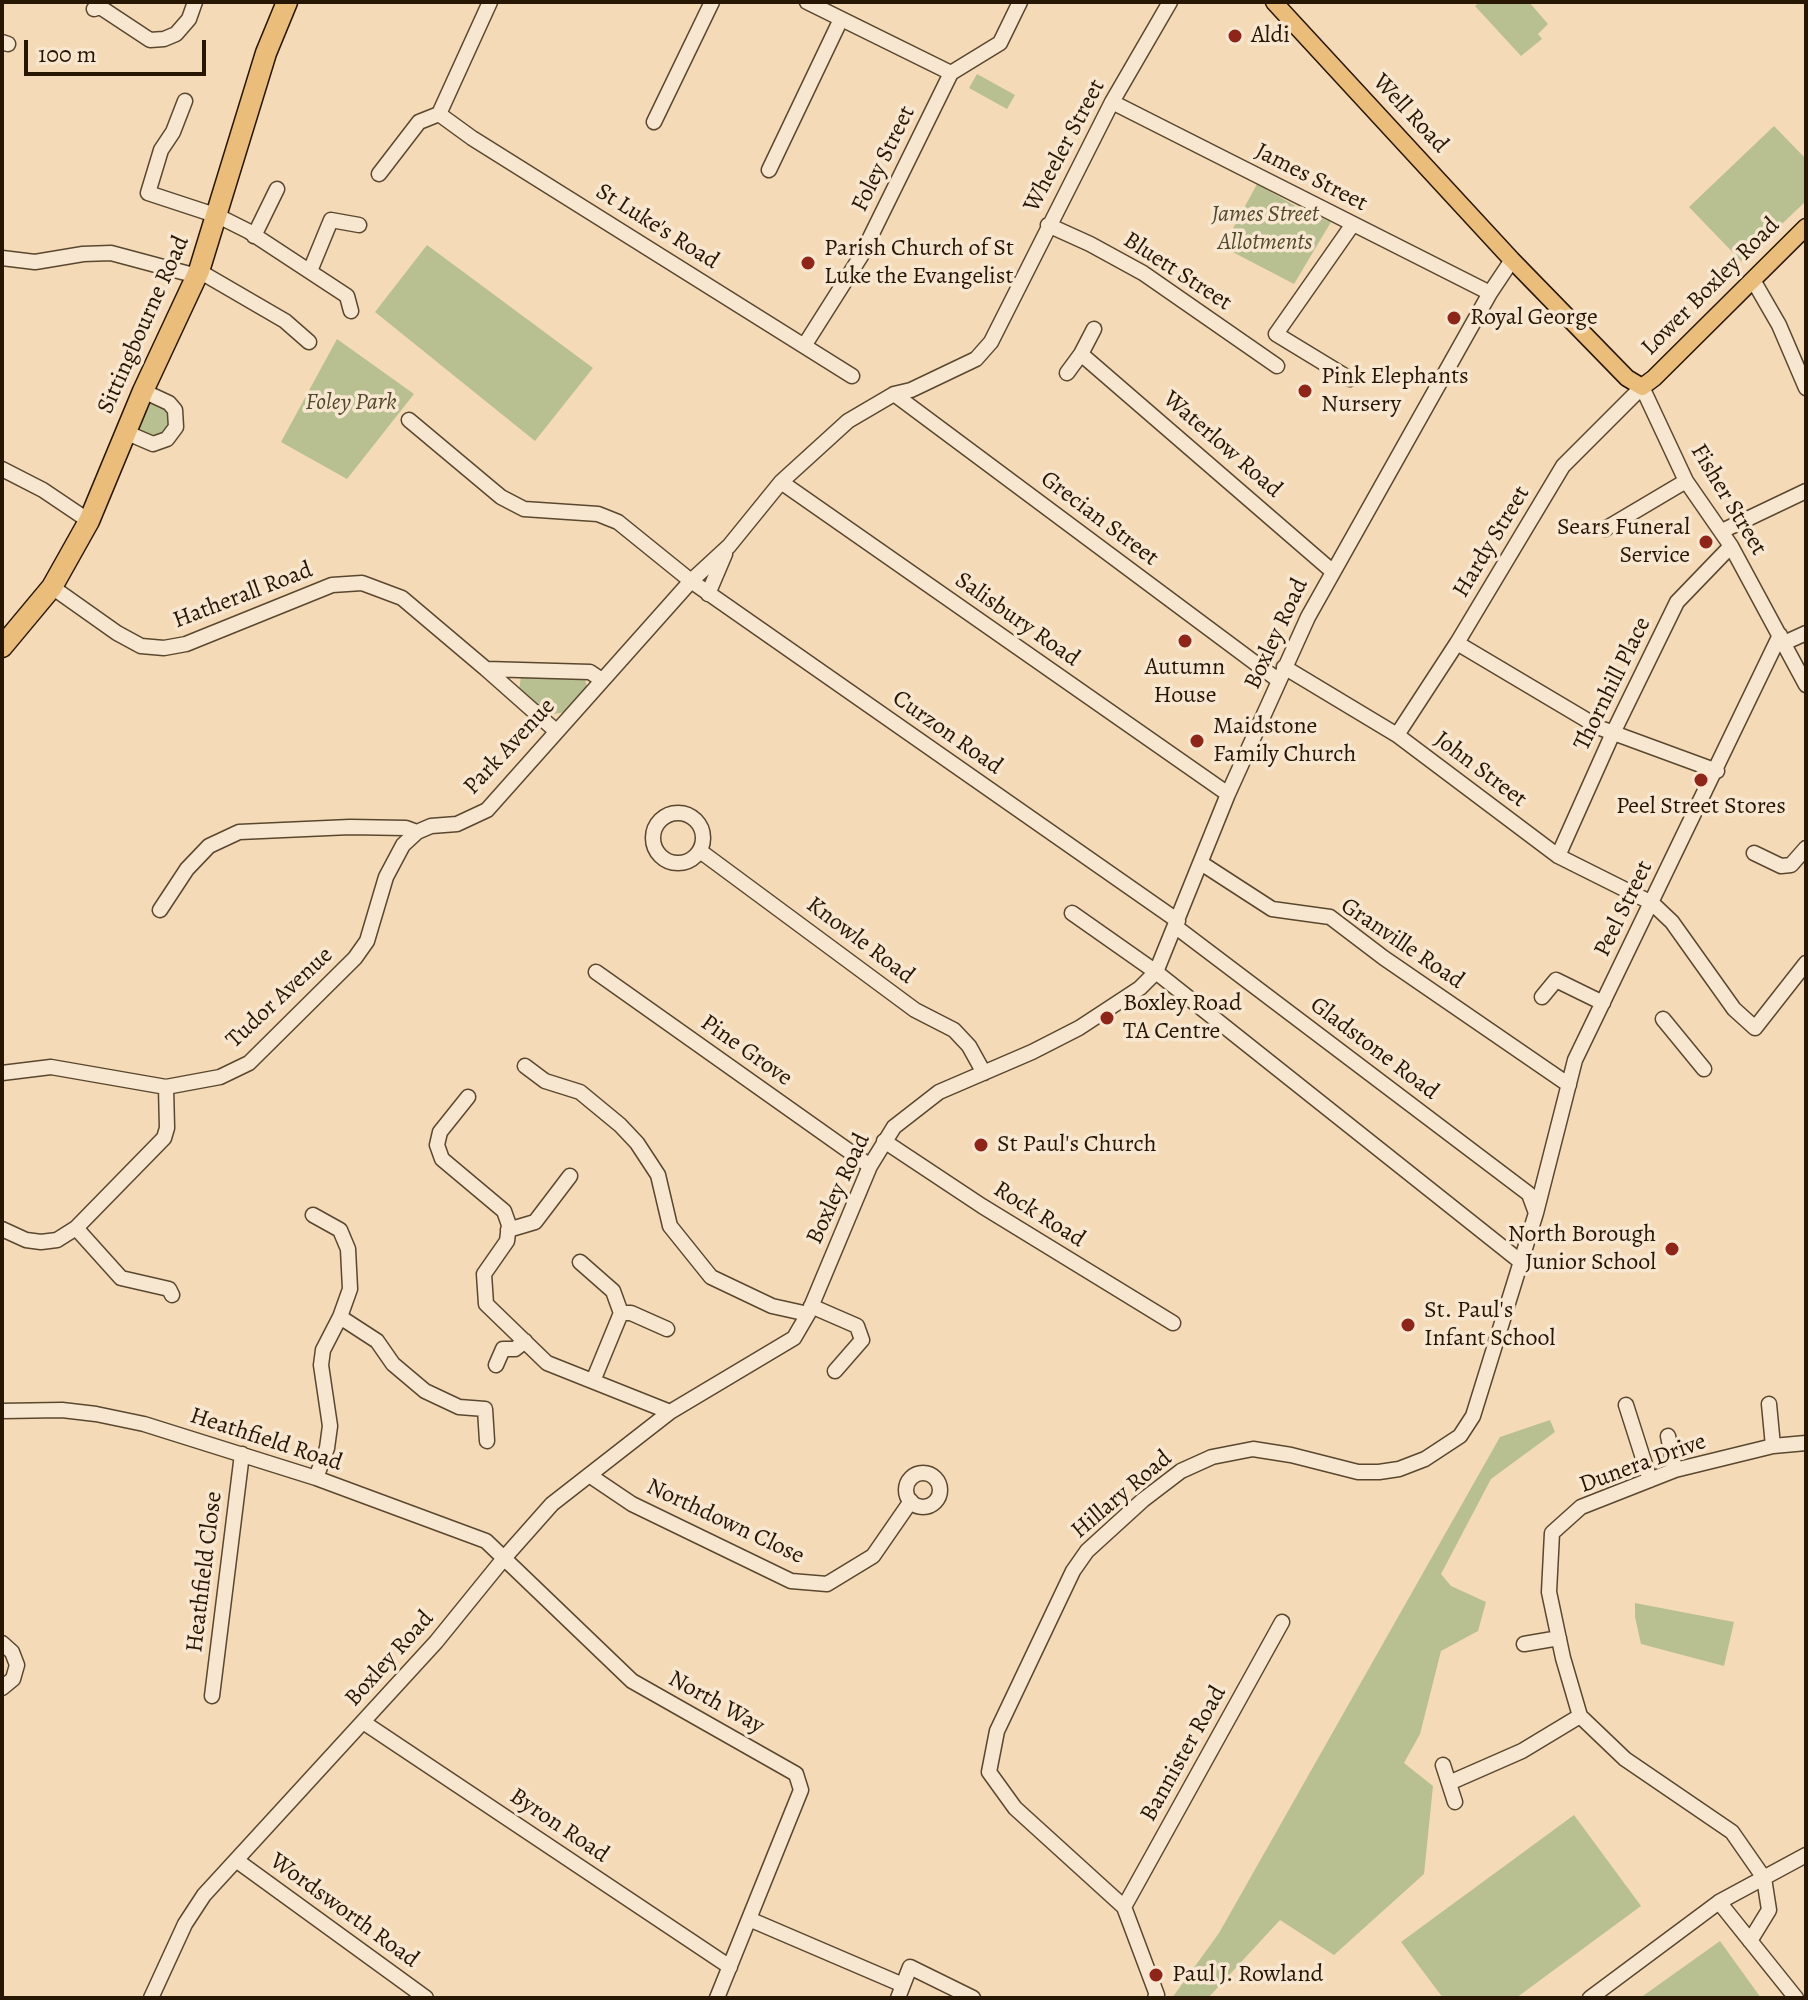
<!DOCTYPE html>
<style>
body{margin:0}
#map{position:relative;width:1808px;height:2000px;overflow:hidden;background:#f4dab6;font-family:Alegreya,serif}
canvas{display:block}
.frame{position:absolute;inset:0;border:4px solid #271602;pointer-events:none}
.scale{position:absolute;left:24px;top:40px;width:182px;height:36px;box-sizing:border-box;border:4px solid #271602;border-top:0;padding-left:10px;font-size:24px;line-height:28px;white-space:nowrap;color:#271602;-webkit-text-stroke:6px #f8e7d0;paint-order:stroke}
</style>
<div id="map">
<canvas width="1808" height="2000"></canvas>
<div class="frame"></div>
<div class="scale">100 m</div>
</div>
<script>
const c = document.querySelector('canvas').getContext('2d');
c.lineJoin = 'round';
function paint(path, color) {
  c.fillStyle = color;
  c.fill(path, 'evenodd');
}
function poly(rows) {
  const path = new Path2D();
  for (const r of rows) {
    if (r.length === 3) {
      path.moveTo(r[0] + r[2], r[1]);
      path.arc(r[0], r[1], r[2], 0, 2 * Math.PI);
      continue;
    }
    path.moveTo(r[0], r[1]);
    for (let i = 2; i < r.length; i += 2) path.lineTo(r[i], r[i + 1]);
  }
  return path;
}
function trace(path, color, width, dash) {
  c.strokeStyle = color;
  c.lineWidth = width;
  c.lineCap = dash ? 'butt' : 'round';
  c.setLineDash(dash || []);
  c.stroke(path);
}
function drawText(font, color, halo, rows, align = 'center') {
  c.font = font + ' Alegreya,serif';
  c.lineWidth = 7;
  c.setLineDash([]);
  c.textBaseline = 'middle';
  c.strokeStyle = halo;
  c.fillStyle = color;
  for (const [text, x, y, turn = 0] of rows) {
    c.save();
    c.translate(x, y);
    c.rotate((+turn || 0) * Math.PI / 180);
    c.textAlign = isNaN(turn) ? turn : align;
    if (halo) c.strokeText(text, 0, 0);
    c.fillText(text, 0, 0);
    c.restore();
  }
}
paint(poly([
 [1480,2,1529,2,1548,24,1538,34,1542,39,1521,56,1475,6],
 [977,74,1015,95,1007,109,969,88],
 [1774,126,1806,159,1806,201,1742,262,1689,207],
 [1257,184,1306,212,1331,222,1294,284,1223,247],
 [427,245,593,368,535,441,375,312],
 [337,339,414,394,347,479,281,442],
 [151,401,170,411,171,429,156,439,137,432,146,402],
 [521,676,584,676,588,690,566,712,554,714,542,712,519,691],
 [1550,1420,1555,1432,1491,1479,1441,1574,1451,1586,1486,1602,1478,1631,1441,1651,1420,1734,1404,1763,1433,1786,1424,1874,1334,1955,1280,1920,1208,1998,1172,1998,1219,1933,1500,1437],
 [1635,1603,1734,1622,1724,1666,1641,1644,1635,1617],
 [1574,1815,1641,1906,1516,1998,1443,1998,1401,1942],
 [1720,1941,1761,1998,1640,1998]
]), '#b8c091');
const minor = poly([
 [807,2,951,73],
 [94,9,100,7,150,40,164,39,176,34,189,19,195,2],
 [2,42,8,44],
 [951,73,1000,43,1020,2],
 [185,101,173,132,161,150,148,193,218,216,248,231,347,296,351,311],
 [1112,102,1490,293],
 [439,114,472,138,852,376],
 [654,122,712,2],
 [769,170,841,19],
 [379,174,419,122,439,114,490,2],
 [1048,225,1090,244,1143,273,1277,366],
 [254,236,277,189],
 [2,258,35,262,83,254,111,253,197,276],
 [199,271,285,321,309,342],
 [310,271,331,220,359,225],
 [1753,280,1779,325,1806,388],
 [804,346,861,256,951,73],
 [1081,354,1332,571],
 [1067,373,1081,354,1094,329],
 [1350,379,1276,334,1353,224],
 [894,394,1278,680],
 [409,420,501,497,524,509,598,514,618,522,691,581,1178,921],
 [125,432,153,444,167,439,176,427,175,410,169,403,143,391],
 [2,469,43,490,89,521],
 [781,482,1228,794],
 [1605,529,1686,481],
 [1722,531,1806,491],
 [52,587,117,633,141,646,164,648,186,644,332,585,362,583,402,598,486,669,590,672,602,680],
 [708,594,725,554],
 [1457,643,1600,728,1717,771],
 [1784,643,1806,633],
 [1284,667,1397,735,1558,856,1652,903,1672,922,1734,1009,1755,1028,1806,963],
 [486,669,556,731],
 [1397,735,1457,643,1563,466,1642,387,1686,481,1731,546,1806,685],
 [678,838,25],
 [700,851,915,1010,954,1030,969,1046,984,1073],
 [1754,853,1781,866,1791,865,1806,848],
 [1558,856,1613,733,1677,602,1731,546],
 [1201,863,1272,909,1330,917,1384,958,1569,1085],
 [160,910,187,869,209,846,239,832,350,827,406,828,417,832,431,826,457,824,487,810,691,581,729,546,781,482,848,421,894,394,911,390,976,359,991,342,1112,102,1170,2],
 [1072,913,1156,972,1521,1262],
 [1176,927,1529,1194,1536,1213],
 [596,972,870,1166],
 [1542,997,1556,980,1603,1003],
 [1663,1019,1704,1069],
 [525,1066,545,1081,580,1092,620,1125,637,1143,658,1175,670,1226,711,1277,772,1306,808,1314],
 [2,1073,51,1067,166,1087,220,1077,249,1063,355,958,367,941,386,877,403,845,417,832],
 [468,1097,440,1132,437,1145,442,1159,504,1211,509,1225,507,1241,484,1274,486,1304,547,1363,670,1412],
 [884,1141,982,1206,1173,1323],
 [313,1215,340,1230,348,1249,350,1289,340,1317],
 [76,1228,121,1278,169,1289,172,1295],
 [2,1229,26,1240,41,1242,57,1240,76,1228,164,1138,167,1128,166,1087],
 [508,1230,535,1222,570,1176],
 [580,1262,613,1291,621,1313],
 [811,1306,857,1326,862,1340,835,1371],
 [496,1365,503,1349,515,1349,525,1341],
 [593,1381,621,1313,631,1313,667,1329],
 [1769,1404,1773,1446],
 [1626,1405,1650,1480],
 [2,1411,62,1410,96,1414,144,1424,316,1478,486,1541,632,1681,796,1774,801,1790,717,1998],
 [1668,1436,1675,1470],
 [923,1490,17],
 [589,1475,632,1504,791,1581,827,1584,873,1556,911,1501],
 [316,1478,327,1448,330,1426,321,1365,323,1350,340,1317,377,1341,393,1364,425,1391,459,1407,485,1409,487,1441],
 [2,1643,12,1652,17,1665,13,1679,2,1688],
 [1524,1644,1559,1638],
 [212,1696,242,1454],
 [363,1722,730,1967],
 [1443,1765,1455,1802],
 [1449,1783,1522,1751,1580,1716],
 [236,1860,426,1998],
 [1719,1902,1796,1998],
 [1124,1907,1282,1622],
 [749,1919,903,1985],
 [1750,1941,1769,1910,1764,1878,1732,1832,1625,1759,1580,1716,1563,1658,1549,1592,1552,1533,1581,1507,1675,1470,1773,1446,1806,1443],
 [151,1998,185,1924,204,1895,436,1642,505,1557,552,1504,670,1412,794,1338,808,1314,870,1166,894,1127,939,1092,1032,1052,1079,1028,1140,988,1156,972,1228,794,1308,617,1490,293,1512,260],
 [898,1998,910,1967,973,1998],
 [1155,1998,1157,1995,1124,1907,1015,1808,989,1772,997,1731,1073,1571,1087,1551,1143,1500,1181,1471,1212,1457,1253,1449,1291,1455,1358,1472,1379,1472,1399,1469,1425,1459,1460,1436,1473,1416,1536,1213,1575,1060,1780,635],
 [1590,1998,1719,1902,1806,1855]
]);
const major = poly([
 [1274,2,1512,260,1627,378,1642,387,1654,378,1806,227]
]);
const highway = poly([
 [2,647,52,587,89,521,143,391,199,271,266,53,287,2]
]);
trace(minor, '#5a472f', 17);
trace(major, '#271602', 19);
trace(highway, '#271602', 23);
trace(minor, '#f8e7d0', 14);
trace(major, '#eabd7b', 16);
trace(highway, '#eabd7b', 20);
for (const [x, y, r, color] of [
 [1235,36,8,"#8f2418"],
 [808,263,8,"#8f2418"],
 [1454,318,8,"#8f2418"],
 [1305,391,8,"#8f2418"],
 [1706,542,8,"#8f2418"],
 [1185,641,8,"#8f2418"],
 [1197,741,8,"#8f2418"],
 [1701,780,8,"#8f2418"],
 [1107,1018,8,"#8f2418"],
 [981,1145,8,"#8f2418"],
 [1672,1249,8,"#8f2418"],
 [1408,1325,8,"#8f2418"],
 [1156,1975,8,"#8f2418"]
]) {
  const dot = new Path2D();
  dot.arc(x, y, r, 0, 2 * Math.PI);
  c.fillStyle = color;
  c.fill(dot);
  trace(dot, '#f8e7d0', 3);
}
drawText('24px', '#271602', '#f8e7d0', [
 ["Aldi",1251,36],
 ["Parish Church of St",824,249],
 ["Luke the Evangelist",824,277],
 ["Royal George",1470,318],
 ["Pink Elephants",1321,377],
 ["Nursery",1321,405],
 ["Sears Funeral",1690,528,"right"],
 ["Service",1690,556,"right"],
 ["Autumn",1185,668,"center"],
 ["House",1185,696,"center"],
 ["Maidstone",1213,727],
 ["Family Church",1213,755],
 ["Peel Street Stores",1701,807,"center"],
 ["Boxley Road",1123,1004],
 ["TA Centre",1123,1032],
 ["St Paul's Church",997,1145],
 ["North Borough",1656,1235,"right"],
 ["Junior School",1656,1263,"right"],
 ["St. Paul's",1424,1311],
 ["Infant School",1424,1339],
 ["Paul J. Rowland",1172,1975]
], 'left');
drawText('24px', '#271602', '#f8e7d0', [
 ["Well Road",1410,114,47],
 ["Wheeler Street",1065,146,-62],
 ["Foley Street",884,159,-64],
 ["James Street",1311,178,27],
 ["St Luke's Road",657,227,32],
 ["Bluett Street",1177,272,33],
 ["Lower Boxley Road",1711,287,-45],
 ["Sittingbourne Road",144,325,-66],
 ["Waterlow Road",1222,445,41],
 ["Fisher Street",1728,500,59],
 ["Grecian Street",1099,519,37],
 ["Hardy Street",1492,542,-59],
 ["Hatherall Road",243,596,-21],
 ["Salisbury Road",1017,620,35],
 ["Boxley Road",1277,634,-65],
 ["Thornhill Place",1613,684,-64],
 ["Curzon Road",947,733,35],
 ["Park Avenue",510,747,-47],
 ["John Street",1480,770,37],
 ["Peel Street",1624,909,-64],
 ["Knowle Road",860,941,37],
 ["Granville Road",1402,944,34],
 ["Tudor Avenue",280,998,-43],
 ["Gladstone Road",1374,1049,37],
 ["Pine Grove",746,1051,35],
 ["Boxley Road",839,1189,-65],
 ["Rock Road",1039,1215,32],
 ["Heathfield Road",266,1440,18],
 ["Dunera Drive",1643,1464,-20],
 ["Hillary Road",1122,1495,-40],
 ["Northdown Close",725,1522,25],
 ["Heathfield Close",205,1572,-83],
 ["Boxley Road",390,1659,-48],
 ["North Way",716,1703,29],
 ["Bannister Road",1184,1754,-61],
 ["Byron Road",559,1826,34],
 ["Wordsworth Road",344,1911,36]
]);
drawText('italic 24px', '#52492d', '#f8e7d0', [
 ["James Street",1265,215],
 ["Allotments",1265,243],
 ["Foley Park",351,403]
]);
</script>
